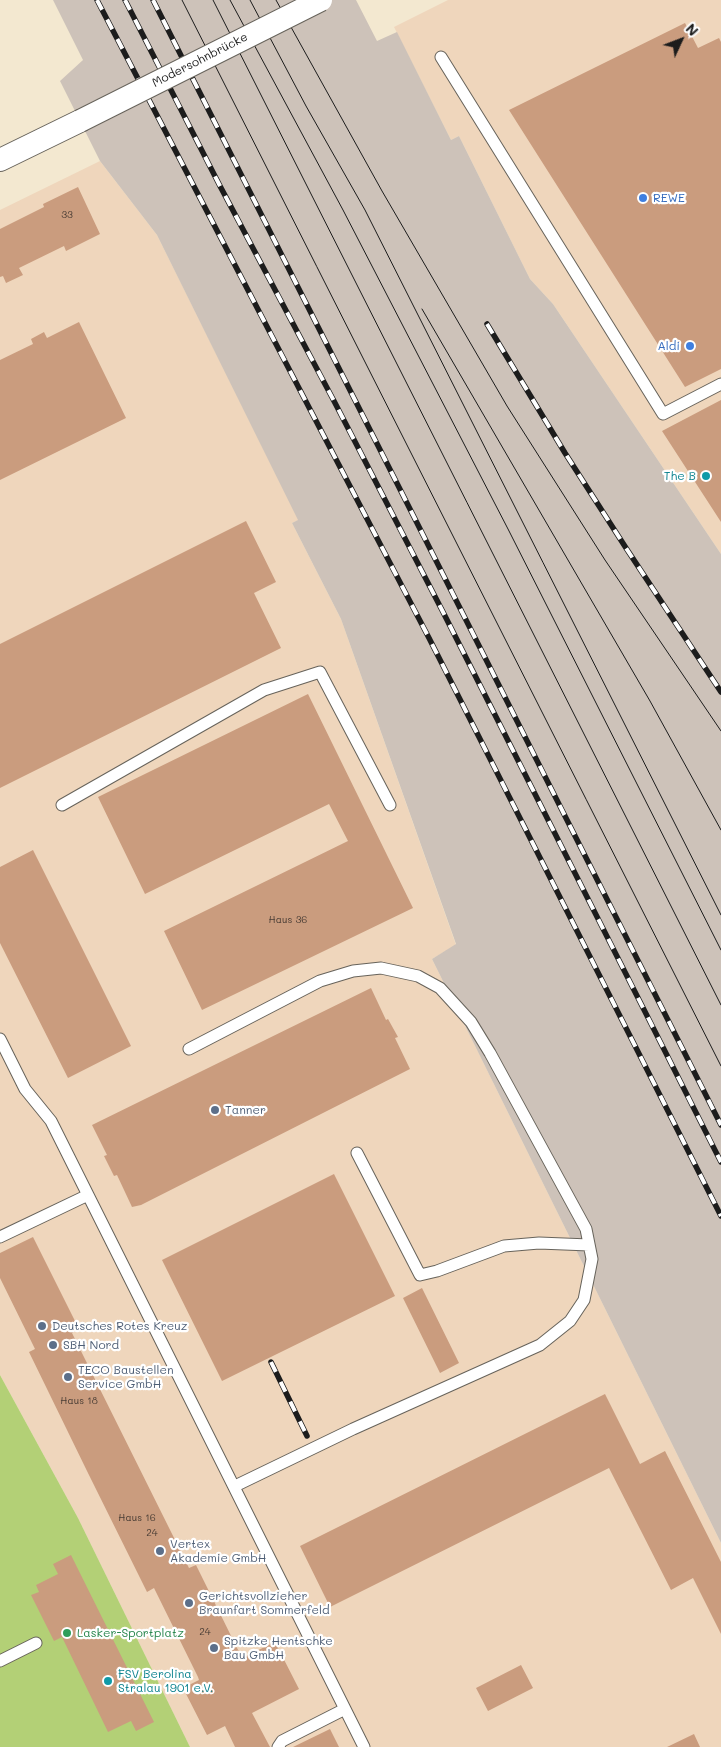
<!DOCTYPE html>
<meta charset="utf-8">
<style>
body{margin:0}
#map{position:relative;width:721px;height:1747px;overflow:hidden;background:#f3e8d0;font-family:Mali,sans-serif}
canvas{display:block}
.north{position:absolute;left:656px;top:15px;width:50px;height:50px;-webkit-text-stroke:4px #fff;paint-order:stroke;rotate:47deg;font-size:14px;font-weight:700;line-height:20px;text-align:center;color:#1c1c1c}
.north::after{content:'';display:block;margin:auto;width:18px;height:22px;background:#1c1c1c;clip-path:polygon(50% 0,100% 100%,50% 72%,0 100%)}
</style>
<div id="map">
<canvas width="721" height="1747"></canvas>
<div class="north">N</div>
</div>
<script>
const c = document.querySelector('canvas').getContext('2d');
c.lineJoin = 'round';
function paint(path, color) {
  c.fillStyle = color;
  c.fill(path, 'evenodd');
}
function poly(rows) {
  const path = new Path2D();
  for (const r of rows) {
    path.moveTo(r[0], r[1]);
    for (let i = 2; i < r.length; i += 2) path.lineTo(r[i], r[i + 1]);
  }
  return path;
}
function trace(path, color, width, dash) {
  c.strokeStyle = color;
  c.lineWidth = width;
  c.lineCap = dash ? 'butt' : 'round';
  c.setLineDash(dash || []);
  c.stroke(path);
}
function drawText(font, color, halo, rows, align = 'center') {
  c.font = font + ' Mali,sans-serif';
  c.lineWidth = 4.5;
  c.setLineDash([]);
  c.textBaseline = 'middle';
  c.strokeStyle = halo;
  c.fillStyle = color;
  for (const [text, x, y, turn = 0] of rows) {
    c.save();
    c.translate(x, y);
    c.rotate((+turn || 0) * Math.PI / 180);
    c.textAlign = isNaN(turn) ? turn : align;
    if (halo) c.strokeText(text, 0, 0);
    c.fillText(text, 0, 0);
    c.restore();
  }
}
paint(poly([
 [448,0,721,0,721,554,553,304,530,279,459,136,451,140,394,27],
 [100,161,157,235,299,520,292,523,341,619,456,945,432,959,721,1543,721,1747,190,1747,78,1518,0,1375,0,210]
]), '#efd6bc');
paint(poly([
 [53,0,356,0,377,41,397,32,451,140,459,136,530,279,553,304,721,554,721,1543,432,959,456,944,341,619,292,523,298,520,157,235,100,161,60,81,83,60]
]), '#cdc2b9');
paint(poly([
 [0,1375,78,1518,190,1747,0,1747]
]), '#b3d076');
paint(poly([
 [685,23,698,48,719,38,721,42,721,369,685,387,509,110],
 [78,187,100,234,66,251,64,246,19,268,23,275,6,283,3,276,0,277,0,229,44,207,43,204],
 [79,322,126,418,0,480,0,360,33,344,31,339,44,332,47,338],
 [721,400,721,522,662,431],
 [246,521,276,582,254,593,281,648,0,788,0,644],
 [308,694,413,908,202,1010,164,931,348,841,329,804,145,894,98,797],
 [33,850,131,1046,68,1078,0,943,0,867],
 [371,988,386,1020,388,1019,398,1037,395,1038,410,1069,141,1205,132,1207,117,1175,114,1176,104,1156,107,1155,92,1125],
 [334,1174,395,1296,222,1381,162,1260],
 [33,1237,79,1329,72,1333,189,1568,196,1565,242,1658,275,1642,299,1689,252,1713,270,1747,235,1747,225,1726,207,1735,183,1688,199,1680,198,1677,154,1588,147,1592,87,1471,29,1352,35,1349,0,1278,0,1253],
 [422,1288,459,1363,440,1373,403,1298],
 [605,1394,640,1464,665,1451,721,1562,721,1634,693,1578,671,1590,609,1468,330,1607,300,1546],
 [71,1555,154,1722,136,1731,131,1721,108,1732,62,1637,54,1641,31,1595,39,1592,36,1585,58,1574,53,1564],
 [521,1665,533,1688,488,1711,476,1688],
 [330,1729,339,1747,293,1747],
 [694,1734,700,1747,667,1747]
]), '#ca9c7e');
const service = poly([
 [441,57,663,414,721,384],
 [62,805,264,690,320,672,390,805],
 [0,1039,25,1089,51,1121,364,1747],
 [189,1049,320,981,353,971,381,968,418,976,440,988,471,1022,490,1053,586,1229,592,1259,584,1300,570,1321,540,1345,353,1429,235,1486],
 [357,1153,420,1275,437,1271,504,1246,539,1243,589,1245],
 [0,1237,88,1195],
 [0,1661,36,1643],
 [278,1747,282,1741,345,1709]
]);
const minor = poly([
 [0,160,80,121]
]);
trace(service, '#67635b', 13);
trace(minor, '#67635b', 24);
trace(service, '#fff', 11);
trace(minor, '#fff', 22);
trace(poly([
 [182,0,721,1066],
 [213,0,721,1005],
 [230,0,343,210,508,529,721,950],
 [250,0,306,106,365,210,721,915],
 [276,0,382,191,507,406,605,560,721,731],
 [422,309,650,701,721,830]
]), '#1c1c1c', 1);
const rail = poly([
 [97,0,429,638,721,1216],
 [125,0,220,186,334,401,443,612,721,1162],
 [153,0,721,1125],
 [487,324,565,453,626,548,721,692],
 [271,1362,307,1436]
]);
trace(rail, '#1c1c1c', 5.5);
trace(rail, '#fff', 4, [11]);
const minorBridge = poly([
 [80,121,321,0]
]);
trace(minorBridge, '#67635b', 24, []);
trace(minorBridge, '#fff', 22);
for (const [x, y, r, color] of [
 [643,198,5,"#3f7fe0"],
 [690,346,5,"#3f7fe0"],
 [706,476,5,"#0f9aa8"],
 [215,1110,5,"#5c6f8a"],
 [42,1326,5,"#5c6f8a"],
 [53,1345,5,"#5c6f8a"],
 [68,1377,5,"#5c6f8a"],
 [160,1551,5,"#5c6f8a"],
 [189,1603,5,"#5c6f8a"],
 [67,1633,5,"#2e9e5b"],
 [214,1648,5,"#5c6f8a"],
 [108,1681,5,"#0f9aa8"]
]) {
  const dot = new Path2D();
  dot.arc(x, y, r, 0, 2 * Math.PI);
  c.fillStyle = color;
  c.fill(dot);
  trace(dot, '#fff', 2);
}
drawText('10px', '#483c34', null, [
 ["33",67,215],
 ["Haus 36",288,920],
 ["Haus 18",79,1401],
 ["Haus 16",137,1518],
 ["24",152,1533],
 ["24",205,1632]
]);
drawText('12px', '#1c1c1c', '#fff', [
 ["Modersohnbrücke",200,60,-27]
]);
drawText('12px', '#366cbe', '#fff', [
 ["REWE",653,198],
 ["Aldi",680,346,"right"]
], 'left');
drawText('12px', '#0d838f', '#fff', [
 ["The B",696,476],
 ["FSV Berolina",118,1674,"left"],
 ["Stralau 1901 e.V.",118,1688,"left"]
], 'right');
drawText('12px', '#4e5e75', '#fff', [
 ["Tanner",225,1110],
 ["Deutsches Rotes Kreuz",52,1326],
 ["SBH Nord",63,1345],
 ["TECO Baustellen",78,1370],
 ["Service GmbH",78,1384],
 ["Vertex",170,1544],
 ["Akademie GmbH",170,1558],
 ["Gerichtsvollzieher",199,1596],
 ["Braunfart Sommerfeld",199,1610],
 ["Spitzke Hentschke",224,1641],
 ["Bau GmbH",224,1655]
], 'left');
drawText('12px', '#27864d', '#fff', [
 ["Lasker-Sportplatz",77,1633]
], 'left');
</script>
